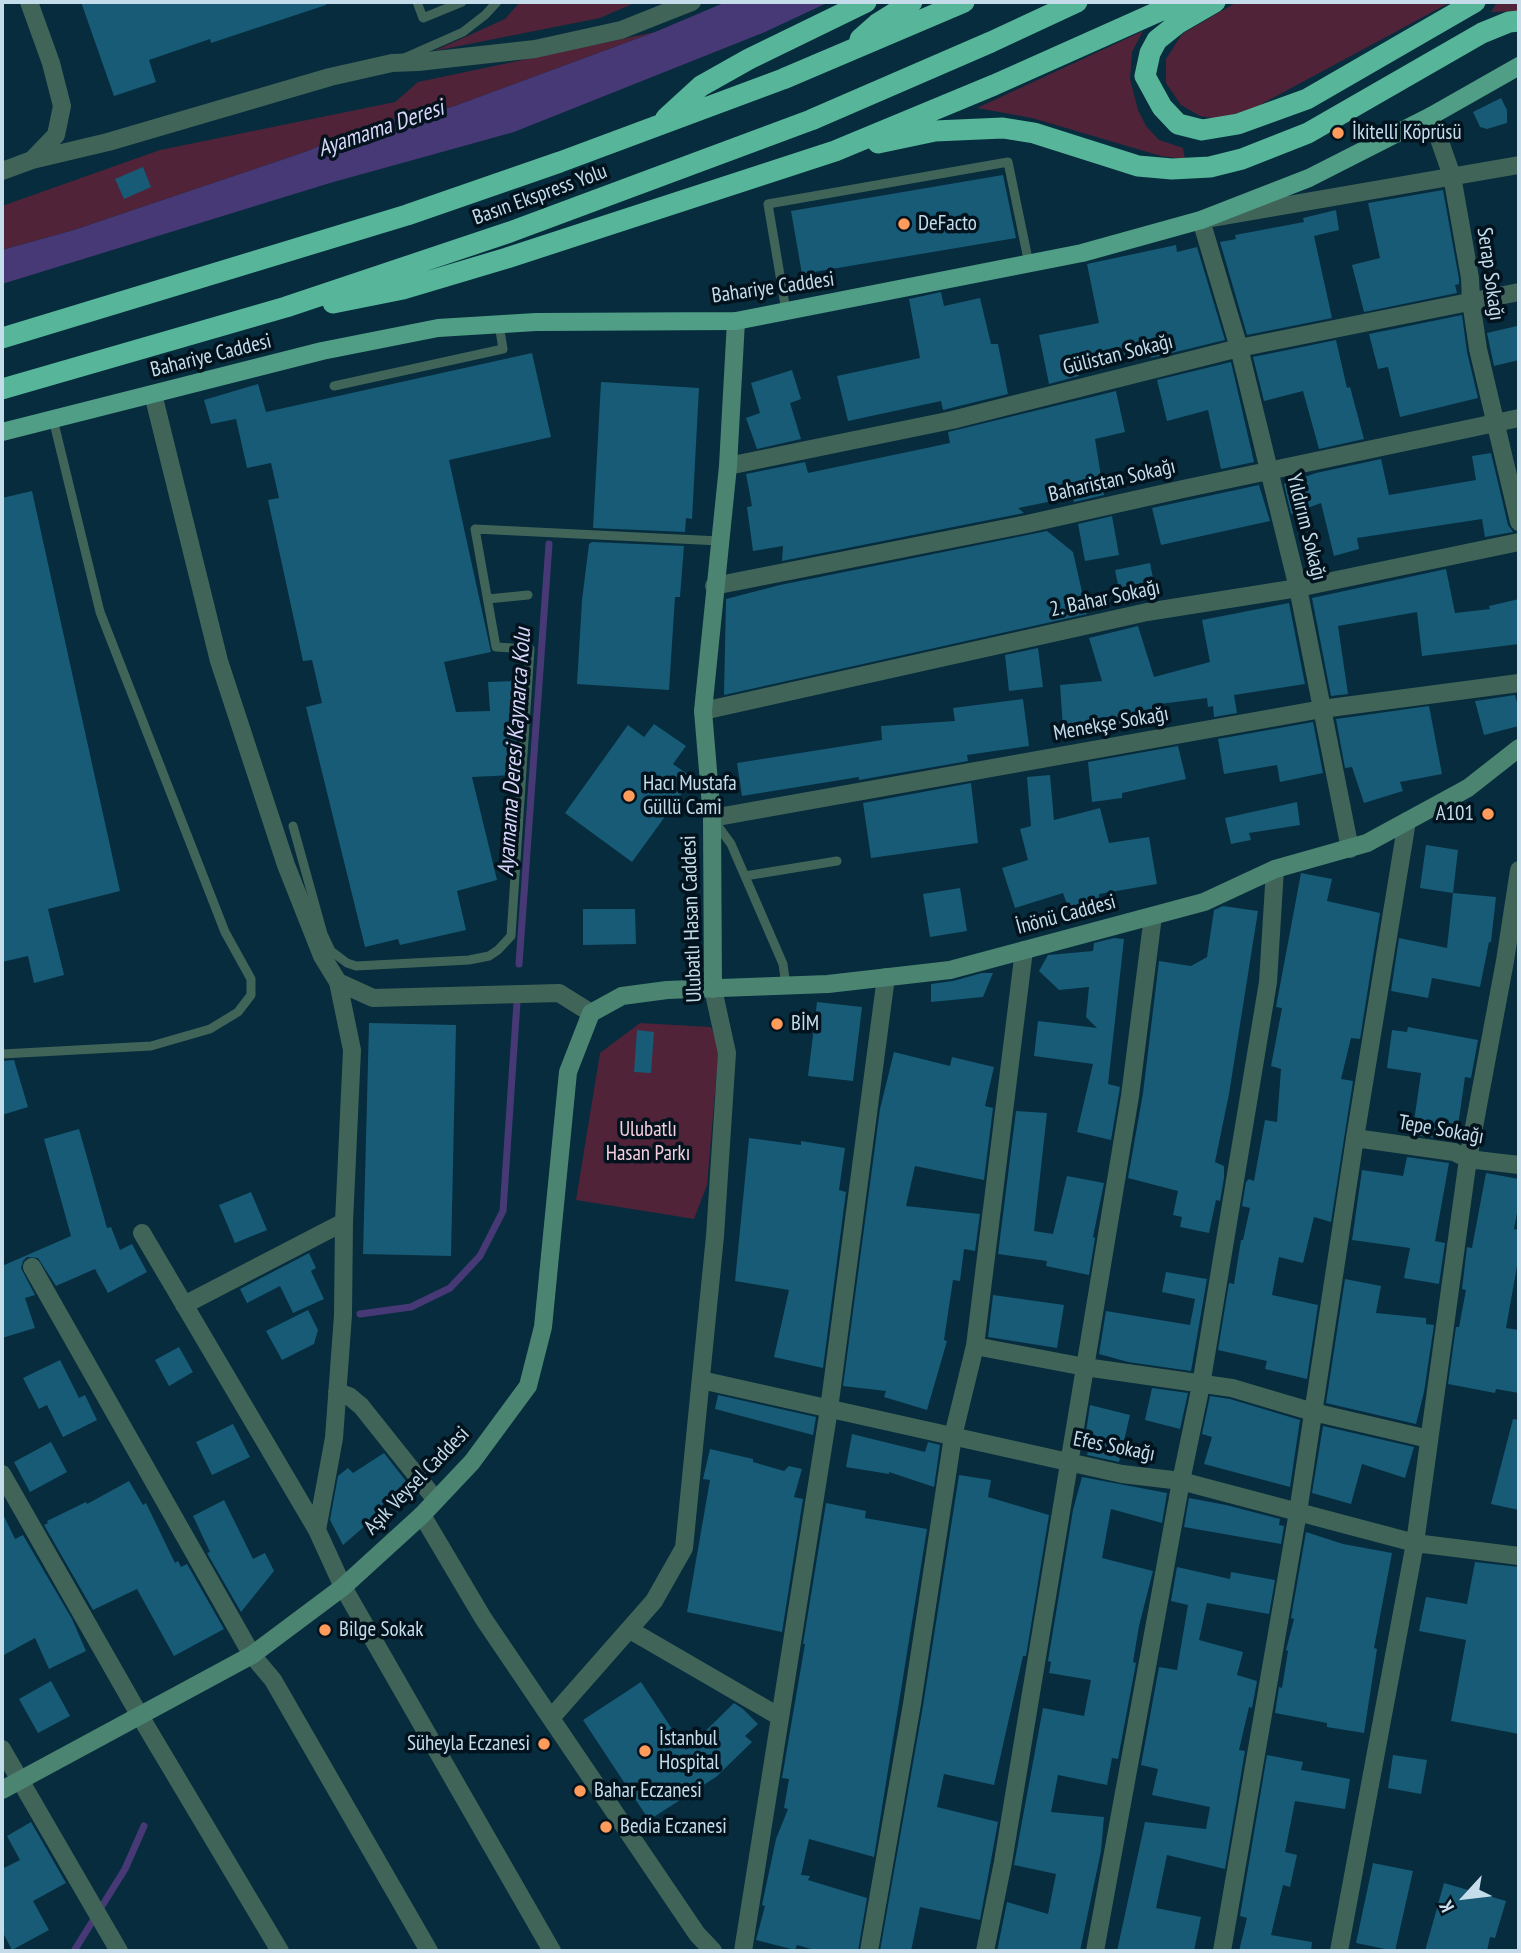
<!DOCTYPE html>
<meta charset="utf-8">
<style>
body{margin:0}
#map{position:relative;width:1521px;height:1953px;overflow:hidden;background:#062c3d;font-family:"PT Sans Narrow",sans-serif}
canvas{display:block}
.frame{position:absolute;inset:0;border:4px solid #c5ddeb;pointer-events:none}
.north{position:absolute;left:1430px;top:1862px;width:70px;height:70px;-webkit-text-stroke:5px #02131d;paint-order:stroke;rotate:243deg;font-size:19px;font-weight:700;line-height:28px;text-align:center;color:#c5ddeb}
.north::after{content:'';display:block;margin:auto;width:24px;height:32px;background:#c5ddeb;clip-path:polygon(50% 0,100% 100%,50% 72%,0 100%)}
</style>
<div id="map">
<canvas width="1521" height="1953"></canvas>
<div class="frame"></div>
<div class="north">K</div>
</div>
<script>
const c = document.querySelector('canvas').getContext('2d');
c.lineJoin = 'round';
function paint(path, color) {
  c.fillStyle = color;
  c.fill(path, 'evenodd');
}
function poly(rows) {
  const path = new Path2D();
  for (const r of rows) {
    path.moveTo(r[0], r[1]);
    for (let i = 2; i < r.length; i += 2) path.lineTo(r[i], r[i + 1]);
  }
  return path;
}
function trace(path, color, width, dash) {
  c.strokeStyle = color;
  c.lineWidth = width;
  c.lineCap = dash ? 'butt' : 'round';
  c.setLineDash(dash || []);
  c.stroke(path);
}
function drawText(font, color, halo, rows, align = 'center') {
  c.font = font + ' "PT Sans Narrow",sans-serif';
  c.lineWidth = 7;
  c.setLineDash([]);
  c.textBaseline = 'middle';
  c.strokeStyle = halo;
  c.fillStyle = color;
  for (const [text, x, y, turn = 0] of rows) {
    c.save();
    c.translate(x, y);
    c.rotate((+turn || 0) * Math.PI / 180);
    c.textAlign = isNaN(turn) ? turn : align;
    if (halo) c.strokeText(text, 0, 0);
    c.fillText(text, 0, 0);
    c.restore();
  }
}
paint(poly([
 [520,2,637,2,600,18,434,51,505,19],
 [1237,2,1451,2,1256,107,1219,119,1200,116,1181,105,1166,83,1166,59,1182,34],
 [1497,2,1519,2,1519,11,1491,12],
 [1143,31,1132,52,1130,79,1138,110,1146,126,1159,140,1183,148,1185,159,1161,156,1032,118,977,108],
 [655,32,452,107,374,123,305,152,74,230,2,250,2,206,160,150,395,102,418,82],
 [640,1023,711,1027,719,1046,707,1185,694,1219,576,1200,600,1053]
]), '#502339');
paint(poly([
 [726,2,829,2,765,32,514,132,330,183,2,284,2,250,74,230,305,152,374,123,452,107,655,32]
]), '#473975');
trace(poly([
 [519,964,549,544],
 [360,1314,411,1307,450,1288,480,1256,503,1211,517,1002],
 [74,1951,125,1869,144,1826]
]), '#473975', 7);
paint(poly([
 [81,2,326,2,326,5,211,43,210,39,149,60,156,82,114,96],
 [1501,98,1507,110,1507,123,1487,129,1480,127,1473,112],
 [143,167,151,187,124,199,115,179],
 [1003,175,1016,238,802,274,791,211],
 [1443,190,1459,279,1459,284,1455,285,1457,293,1364,312,1352,265,1380,258,1368,203],
 [1336,210,1339,230,1314,236,1332,318,1247,335,1220,242,1236,239,1235,235,1304,222,1303,218],
 [1176,245,1177,252,1197,247,1225,340,1151,358,1149,351,1120,357,1119,354,1076,363,1079,376,1049,384,1039,335,1099,323,1087,264],
 [941,292,944,306,980,298,991,344,998,344,1008,394,943,410,941,401,848,421,837,376,920,358,909,299],
 [1462,315,1467,352,1478,398,1400,417,1388,367,1378,369,1369,334],
 [1517,326,1519,360,1494,366,1487,333],
 [1336,340,1347,388,1350,387,1364,439,1319,449,1303,391,1264,401,1253,357],
 [532,353,551,437,449,460,491,652,444,662,456,712,490,711,488,682,515,681,517,738,515,775,472,777,497,880,457,891,466,930,400,945,398,939,365,947,306,707,322,703,312,660,303,661,268,500,279,498,271,463,247,468,236,419,211,424,204,400,258,384,266,412],
 [1231,362,1254,462,1221,469,1208,410,1167,421,1157,380],
 [792,370,801,399,790,403,801,439,757,449,746,418,760,413,751,383],
 [601,382,699,388,692,519,686,518,685,532,593,528],
 [1116,391,1125,432,1095,439,1104,495,1074,502,1073,497,1018,508,1024,513,782,561,783,546,753,551,747,507,752,506,746,474,805,462,808,473,950,443,948,432],
 [1491,453,1508,525,1513,532,1485,537,1482,519,1357,538,1359,549,1334,556,1321,503,1291,514,1284,484,1316,473,1381,459,1389,495,1476,480,1472,456],
 [1259,485,1270,521,1161,545,1152,508],
 [32,491,120,891,48,909,64,975,34,983,28,956,2,962,2,498],
 [1112,516,1119,555,1085,561,1078,524],
 [1047,531,1073,552,1087,614,724,695,726,599,780,585],
 [592,542,684,546,680,597,675,597,669,690,577,684,582,600,589,544],
 [1150,563,1157,598,1122,604,1115,570],
 [1446,569,1455,613,1490,609,1489,606,1519,599,1519,644,1422,656,1417,612,1338,626,1348,694,1331,696,1312,598],
 [1289,603,1305,684,1234,695,1237,713,1214,717,1213,706,1208,707,1207,698,1152,705,1153,721,1063,728,1060,685,1102,681,1089,638,1138,626,1154,677,1210,662,1202,620],
 [1038,648,1043,687,1009,691,1005,655],
 [1515,695,1519,710,1519,726,1484,735,1475,701],
 [1023,699,1029,746,967,755,968,761,859,780,859,777,742,796,737,763,882,740,881,726,955,721,953,708],
 [1429,706,1442,774,1400,782,1403,791,1364,803,1352,767,1345,768,1336,719],
 [1313,722,1323,773,1280,782,1277,765,1224,774,1218,739],
 [654,724,686,746,673,764,693,778,632,862,565,813,628,725,644,737],
 [1178,746,1186,779,1122,793,1122,798,1092,802,1088,762],
 [1050,775,1054,820,1100,808,1109,843,1149,837,1157,884,1099,894,1099,898,1068,907,1063,893,1015,908,1002,868,1028,860,1020,829,1031,826,1027,777],
 [971,783,978,843,871,858,863,803],
 [1297,802,1300,825,1249,833,1251,840,1231,844,1225,818],
 [1426,845,1458,850,1453,893,1420,888],
 [1301,873,1332,879,1327,901,1380,913,1360,1039,1351,1038,1341,1079,1353,1081,1331,1222,1314,1217,1303,1263,1279,1257,1272,1295,1318,1305,1307,1379,1265,1369,1267,1361,1218,1350,1229,1283,1234,1284,1241,1240,1243,1240,1250,1208,1242,1206,1246,1182,1249,1179,1254,1181,1265,1120,1277,1122,1281,1069,1271,1066,1282,1008,1276,1007],
 [960,888,967,931,930,937,923,894],
 [1453,893,1496,897,1491,942,1489,942,1480,987,1432,978,1428,998,1391,991,1399,938,1447,948],
 [1223,906,1258,911,1229,1094,1215,1162,1224,1166,1224,1178,1220,1201,1216,1200,1209,1233,1180,1227,1182,1217,1173,1215,1178,1191,1128,1178,1143,1093,1159,961,1191,966,1207,957,1214,910],
 [583,909,635,909,636,944,583,945],
 [1114,938,1124,939,1108,1084,1120,1087,1111,1140,1077,1132,1093,1064,1034,1056,1038,1021,1097,1028,1086,1017,1089,987,1059,990,1039,971,1048,955,1093,951,1094,943],
 [982,973,993,973,983,997,931,1002,931,984,953,981],
 [817,1002,862,1007,853,1081,808,1076],
 [369,1023,456,1025,451,1256,363,1254],
 [1408,1027,1478,1040,1471,1078,1465,1077,1456,1140,1412,1135,1421,1073,1387,1068,1392,1030,1407,1032],
 [637,1030,654,1032,651,1073,634,1072],
 [894,1052,950,1066,952,1057,994,1067,985,1106,993,1108,984,1180,915,1166,906,1206,980,1214,975,1251,964,1249,960,1281,953,1280,944,1340,947,1341,927,1410,884,1397,886,1391,843,1386,880,1109],
 [14,1060,28,1107,2,1115,2,1061],
 [1016,1111,1047,1113,1034,1231,1053,1234,1067,1176,1104,1183,1093,1237,1095,1238,1089,1275,1046,1266,1047,1261,998,1254],
 [79,1129,107,1228,111,1227,120,1250,132,1244,147,1272,108,1293,95,1269,56,1286,38,1258,27,1257,23,1261,21,1268,35,1295,25,1298,35,1328,2,1338,2,1266,71,1236,44,1139],
 [749,1138,801,1145,801,1141,845,1148,839,1190,846,1192,823,1368,774,1357,789,1290,735,1281],
 [1407,1157,1449,1163,1435,1241,1445,1243,1439,1284,1404,1278,1410,1248,1352,1240,1362,1170,1403,1176],
 [1486,1173,1519,1179,1519,1202,1514,1229,1519,1230,1519,1266,1517,1266,1506,1328,1519,1330,1519,1393,1496,1389,1495,1393,1448,1384,1456,1327,1459,1327,1466,1290,1462,1289,1467,1247,1472,1248],
 [251,1192,267,1230,235,1243,219,1205],
 [309,1253,316,1268,311,1271,324,1299,293,1313,280,1286,247,1303,240,1289],
 [1166,1272,1207,1279,1191,1371,1128,1362,1099,1354,1106,1311,1190,1325,1195,1299,1162,1292],
 [1345,1279,1381,1286,1376,1313,1426,1318,1426,1324,1434,1325,1424,1392,1416,1424,1326,1403],
 [993,1295,1064,1305,1057,1348,988,1337],
 [308,1310,318,1330,314,1344,282,1360,266,1331],
 [179,1347,193,1372,169,1386,155,1360],
 [60,1360,79,1398,85,1395,97,1420,63,1437,47,1405,39,1409,23,1378],
 [1152,1388,1188,1393,1180,1429,1145,1420],
 [718,1395,816,1417,813,1435,715,1409],
 [1210,1396,1230,1399,1300,1420,1290,1487,1204,1464,1212,1437,1202,1434],
 [1090,1405,1130,1415,1119,1462,1087,1455,1089,1447,1084,1446],
 [1513,1419,1519,1420,1519,1510,1491,1504],
 [233,1424,250,1457,212,1475,196,1442],
 [1323,1426,1414,1447,1405,1478,1362,1464,1351,1504,1312,1493],
 [852,1434,925,1452,928,1442,940,1445,934,1487,889,1472,889,1474,846,1467],
 [51,1442,67,1472,30,1492,14,1462],
 [710,1449,753,1459,753,1462,784,1471,789,1466,802,1469,794,1497,803,1499,782,1632,687,1612,710,1480,703,1479],
 [384,1453,413,1490,382,1511,343,1545,330,1520,338,1476,348,1468,353,1473],
 [959,1475,991,1480,988,1497,1049,1515,1026,1656,1023,1656,994,1785,944,1774,937,1807,998,1822,980,1920,920,1907,911,1951,880,1951,923,1706],
 [1082,1477,1167,1493,1162,1523,1111,1509,1102,1558,1153,1571,1139,1626,1133,1662,1136,1663,1118,1759,1112,1758,1107,1785,1058,1775,1051,1812,1104,1817,1101,1851,1080,1951,997,1951,1007,1902,1048,1914,1056,1874,1014,1865,1043,1708,1084,1716,1091,1680,1049,1673,1051,1662,1048,1661,1073,1510],
 [129,1481,143,1505,146,1503,175,1563,178,1561,181,1567,187,1564,224,1629,174,1656,137,1589,93,1610,44,1525,48,1523,47,1521,86,1502,87,1504],
 [1189,1498,1226,1505,1280,1519,1279,1525,1284,1526,1281,1544,1184,1527],
 [224,1500,253,1559,265,1553,274,1571,241,1612,207,1553,210,1552,193,1516],
 [826,1503,866,1511,865,1518,927,1529,874,1857,809,1839,801,1875,810,1876,808,1880,867,1898,858,1951,818,1951,797,1945,795,1950,756,1940,765,1906,762,1905,776,1839,788,1809,784,1808,789,1779,782,1778,805,1644,803,1644],
 [2,1512,15,1539,23,1535,72,1619,86,1651,49,1669,35,1638,2,1656],
 [1306,1532,1343,1544,1392,1553,1374,1648,1377,1649,1364,1733,1327,1727,1327,1723,1275,1713,1279,1687,1282,1688,1288,1651,1286,1650,1294,1619,1291,1618],
 [1475,1562,1519,1567,1519,1734,1451,1721,1466,1640,1419,1631,1426,1597,1467,1604],
 [1177,1567,1230,1579,1231,1572,1275,1580,1269,1614,1207,1603,1199,1640,1243,1652,1237,1675,1257,1681,1252,1708,1249,1707,1239,1750,1245,1751,1225,1869,1167,1855,1156,1908,1201,1917,1194,1951,1117,1951,1145,1822,1206,1829,1210,1807,1152,1795,1158,1769,1141,1765,1159,1667,1177,1670,1188,1605,1171,1601],
 [51,1681,70,1716,38,1733,19,1699],
 [641,1682,686,1750,734,1703,743,1709,758,1724,745,1736,752,1742,716,1777,649,1820,583,1720],
 [1267,1755,1303,1762,1301,1770,1350,1779,1345,1809,1295,1801,1285,1852,1297,1855,1290,1887,1283,1885,1271,1935,1312,1942,1311,1951,1239,1951,1247,1918,1240,1916],
 [1393,1755,1427,1760,1421,1794,1388,1788],
 [31,1822,66,1883,33,1901,49,1930,12,1950,2,1931,2,1869,20,1860,7,1836],
 [1373,1863,1413,1871,1395,1951,1356,1943],
 [1444,1883,1506,1901,1495,1938,1490,1937,1487,1951,1425,1951]
]), '#175b77');
trace(poly([
 [417,2,423,18,462,2],
 [404,58,463,32,485,15,497,2],
 [786,311,768,204,1008,162,1029,264],
 [334,386,503,349,499,324],
 [488,599,528,595],
 [715,822,731,844,783,964,786,986],
 [293,826,323,934,331,951,347,963,356,966,469,960,489,956,498,950,511,936,530,649,496,647,475,529,720,541],
 [745,876,837,861],
 [2,1054,151,1046,210,1029,238,1012,251,995,251,979,225,932,100,612,53,419]
]), '#416458', 9);
trace(poly([
 [29,2,51,63,62,106,56,135,32,160],
 [1431,116,1452,176,1470,278,1471,301,1478,349,1519,522],
 [2,171,32,160,108,142,330,77,392,63,418,62,535,49,621,30,692,2],
 [153,394,219,661,286,865,322,956,338,982,373,998,559,993,591,1013],
 [728,466,952,420,1239,348,1519,292],
 [714,586,1027,524,1183,489,1519,418],
 [703,711,1147,612,1298,588,1519,542],
 [712,818,1322,709,1519,683],
 [1350,849,1298,588,1239,348,1201,220,1519,165],
 [1355,1138,1454,1152,1468,1159,1519,1165],
 [142,1233,317,1530,343,1587,552,1951],
 [32,1267,252,1655,273,1680,429,1951],
 [184,1305,344,1222],
 [975,1346,1085,1367,1232,1388,1313,1412,1429,1439],
 [701,1380,1122,1474,1181,1481,1415,1543,1519,1556],
 [337,1392,349,1396,361,1406,436,1500],
 [2,1474,140,1716,280,1951],
 [422,1515,483,1618,697,1934,713,1951],
 [317,1530,334,1438,343,1315,344,1222,352,1050,338,982],
 [630,1630,780,1717],
 [551,1718,654,1601,684,1548,715,1236,727,1053,713,989],
 [2,1749,119,1951],
 [743,1951,829,1409,886,977],
 [869,1951,912,1704,953,1436,975,1346,1024,950],
 [985,1951,1003,1862,1130,1096,1153,916],
 [1095,1951,1181,1481,1201,1385,1268,982,1275,869],
 [1222,1951,1298,1512,1355,1138,1407,821],
 [1339,1951,1415,1543,1468,1159,1505,961,1519,870]
]), '#416458', 18);
trace(poly([
 [713,989,712,818,703,711,728,466,736,321],
 [2,1790,252,1655,343,1587,422,1515,472,1462,528,1386,543,1327,568,1072,591,1013,622,996,667,990,828,984,950,970,1204,902,1275,869,1367,843,1468,788,1519,748]
]), '#4b8572', 18);
trace(poly([
 [2,432,322,351,438,328,536,322,736,321,1082,253,1201,220,1309,178,1431,116,1519,66]
]), '#519e87', 18);
trace(poly([
 [1215,2,1177,24,1157,40,1150,53,1145,76,1162,107,1178,124,1202,130,1238,124,1307,99,1475,2],
 [860,39,877,24,912,2],
 [666,118,701,86,749,59,866,2],
 [878,143,935,131,1003,128,1034,133,1138,166,1172,169,1210,167,1242,159,1308,133,1482,33,1509,22,1519,21],
 [333,303,403,289,507,258,835,151,994,85,1180,2],
 [2,338,407,215,560,162,783,79,964,2],
 [2,389,286,307,510,232,811,120,991,42,1077,2]
]), '#57b599', 21);
for (const [x, y, r, color] of [
 [1338,133,7,"#ff9b5b"],
 [904,224,7,"#ff9b5b"],
 [629,796,7,"#ff9b5b"],
 [1488,814,7,"#ff9b5b"],
 [777,1024,7,"#ff9b5b"],
 [325,1630,7,"#ff9b5b"],
 [544,1744,7,"#ff9b5b"],
 [645,1751,7,"#ff9b5b"],
 [580,1791,7,"#ff9b5b"],
 [606,1827,7,"#ff9b5b"]
]) {
  const dot = new Path2D();
  dot.arc(x, y, r, 0, 2 * Math.PI);
  c.fillStyle = color;
  c.fill(dot);
  trace(dot, '#02131d', 2.5);
}
drawText('21px', '#c5ddeb', '#02131d', [
 ["İkitelli Köprüsü",1352,133],
 ["DeFacto",918,224],
 ["Hacı Mustafa",643,784],
 ["Güllü Cami",643,808],
 ["A101",1474,814,"right"],
 ["BİM",791,1024],
 ["Bilge Sokak",339,1630],
 ["İstanbul",659,1739],
 ["Hospital",659,1763],
 ["Süheyla Eczanesi",530,1744,"right"],
 ["Bahar Eczanesi",594,1791],
 ["Bedia Eczanesi",620,1827]
], 'left');
drawText('21px', '#c5ddeb', '#02131d', [
 ["Basın Ekspress Yolu",540,195,-20],
 ["Serap Sokağı",1490,274,82],
 ["Bahariye Caddesi",773,288,-8],
 ["Gülistan Sokağı",1118,355,-14],
 ["Bahariye Caddesi",211,356,-14],
 ["Baharistan Sokağı",1112,481,-13],
 ["Yıldırım Sokağı",1306,527,76],
 ["2. Bahar Sokağı",1105,599,-12],
 ["Menekşe Sokağı",1111,724,-10],
 ["İnönü Caddesi",1066,915,-15],
 ["Ulubatlı Hasan Caddesi",692,919,-92],
 ["Tepe Sokağı",1441,1130,10],
 ["Efes Sokağı",1114,1447,11],
 ["Aşık Veysel Caddesi",417,1481,-46]
]);
drawText('21px', '#f7cedf', '#02131d', [
 ["Ulubatlı",648,1130],
 ["Hasan Parkı",648,1154]
]);
drawText('italic 23px', '#dad5fa', '#02131d', [
 ["Ayamama Deresi",381,129,-19],
 ["Ayamama Deresi Kaynarca Kolu",515,752,-86]
]);
</script>
